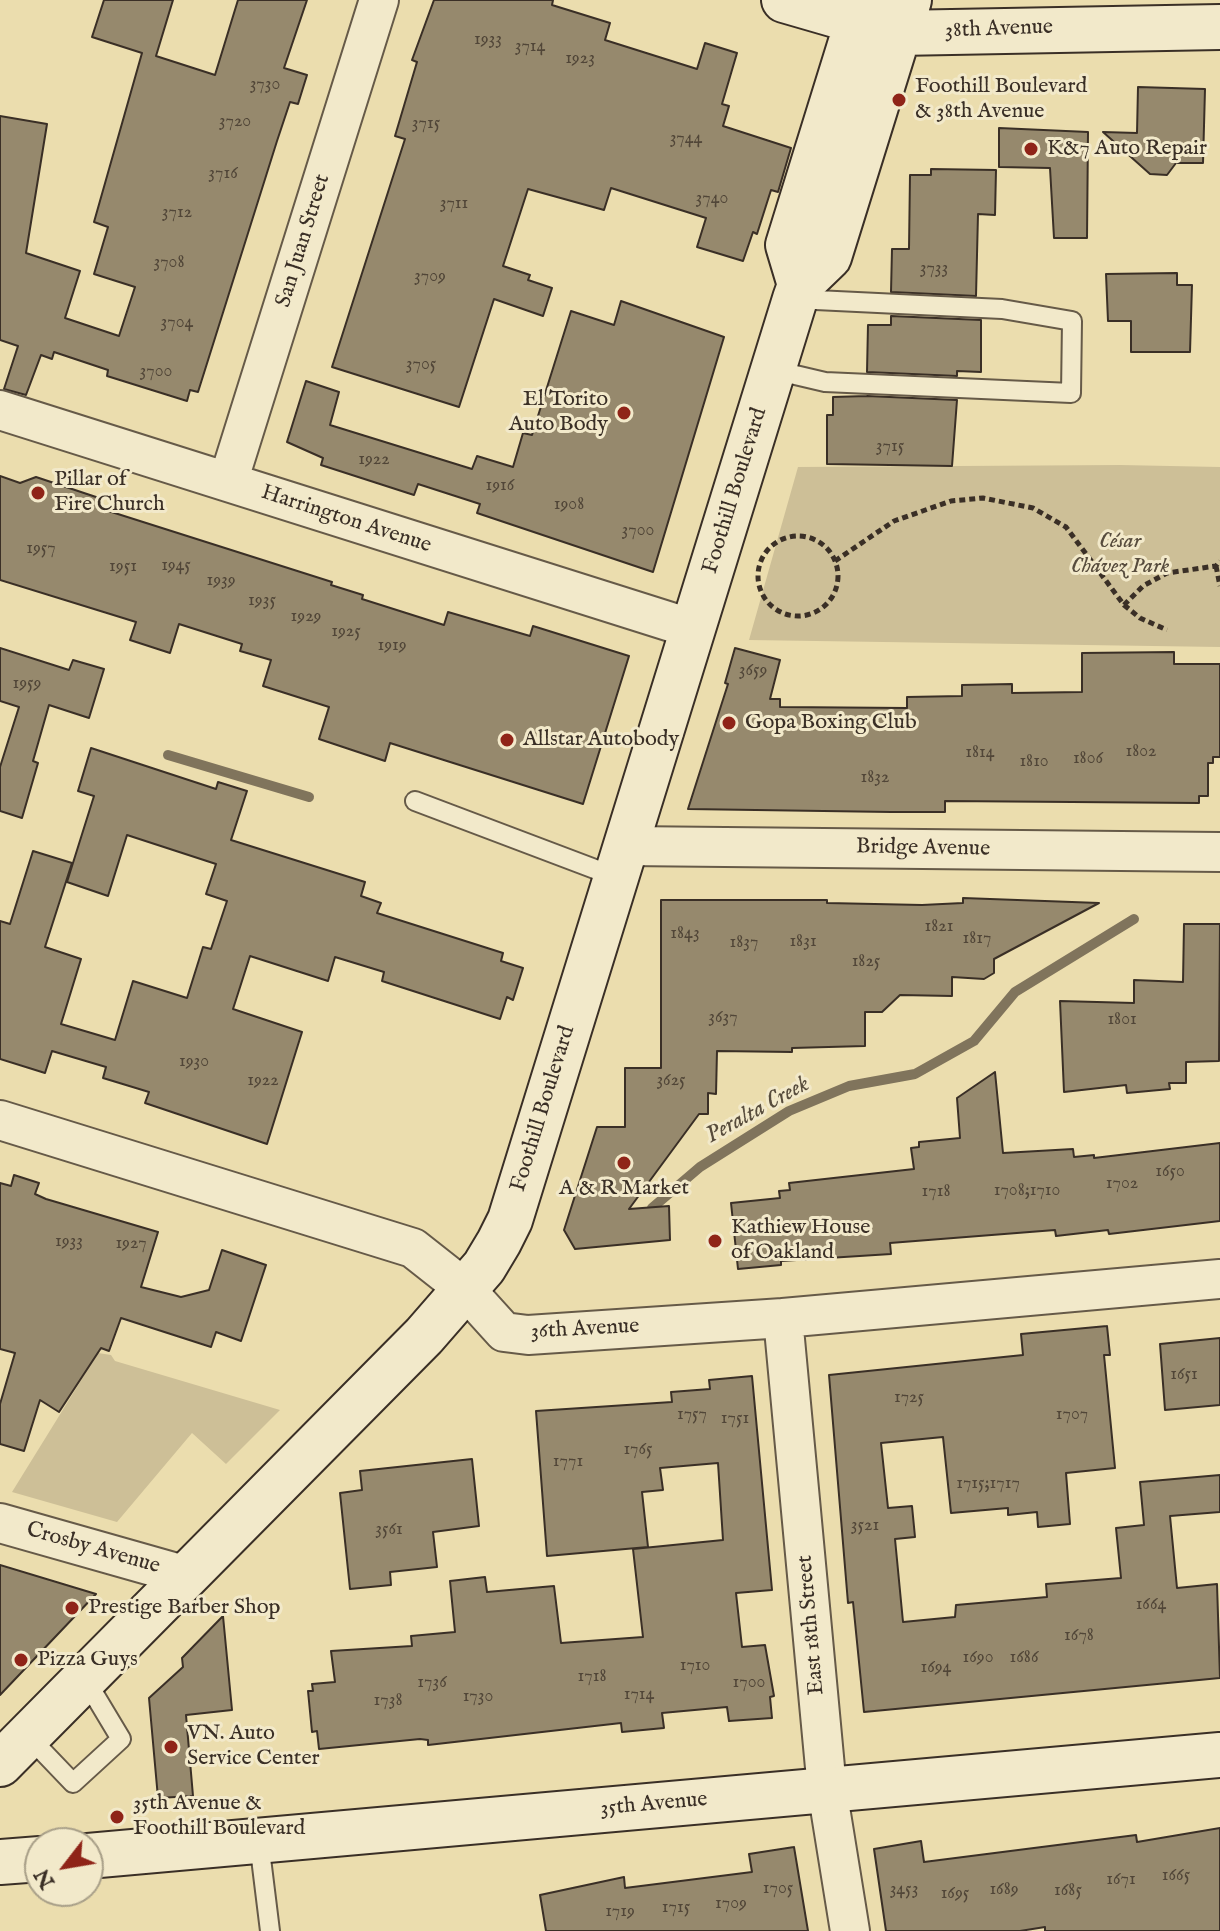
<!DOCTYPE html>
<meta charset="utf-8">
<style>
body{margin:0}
#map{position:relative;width:1220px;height:1931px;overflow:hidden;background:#ebddae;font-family:"IM FELL English",serif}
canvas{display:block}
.north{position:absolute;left:24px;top:1827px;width:80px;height:80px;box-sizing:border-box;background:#f2e9ca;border:2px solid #a89f88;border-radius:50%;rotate:239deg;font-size:22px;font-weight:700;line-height:32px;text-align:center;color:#3a2f26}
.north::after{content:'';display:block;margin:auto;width:28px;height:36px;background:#8f2418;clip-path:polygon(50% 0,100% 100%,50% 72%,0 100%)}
</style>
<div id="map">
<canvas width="1220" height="1931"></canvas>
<div class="north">N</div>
</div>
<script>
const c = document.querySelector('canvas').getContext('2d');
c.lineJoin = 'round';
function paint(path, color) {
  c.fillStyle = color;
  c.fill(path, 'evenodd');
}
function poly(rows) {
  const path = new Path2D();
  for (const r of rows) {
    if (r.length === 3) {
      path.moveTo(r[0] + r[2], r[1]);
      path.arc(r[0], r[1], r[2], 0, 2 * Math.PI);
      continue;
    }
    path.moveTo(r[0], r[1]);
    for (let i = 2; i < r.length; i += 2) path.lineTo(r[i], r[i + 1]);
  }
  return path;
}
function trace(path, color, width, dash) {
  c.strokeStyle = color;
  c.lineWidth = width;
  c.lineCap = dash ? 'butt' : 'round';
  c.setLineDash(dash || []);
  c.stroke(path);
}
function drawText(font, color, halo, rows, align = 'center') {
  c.font = font + ' "IM FELL English",serif';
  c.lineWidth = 6;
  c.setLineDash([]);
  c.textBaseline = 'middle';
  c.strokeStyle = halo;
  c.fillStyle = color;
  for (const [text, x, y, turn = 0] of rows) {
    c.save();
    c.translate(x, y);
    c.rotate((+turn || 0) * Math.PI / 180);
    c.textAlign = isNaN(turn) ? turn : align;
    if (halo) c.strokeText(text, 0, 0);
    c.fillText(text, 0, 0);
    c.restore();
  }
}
paint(poly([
 [1120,465,1220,467,1220,647,749,640,798,467],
 [98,1353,111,1355,115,1361,280,1410,226,1464,192,1433,117,1522,12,1492]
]), '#cdbf97');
trace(poly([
 [168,755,309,797],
 [652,1208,700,1167,789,1111,849,1086,915,1074,974,1041,1015,992,1134,919]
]), '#80745c', 10);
const building = poly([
 [104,0,173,0,156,56,215,75,238,0,307,0,284,68,307,75,298,104,290,102,277,141,198,392,190,390,187,401,107,376,108,370,54,352,52,359,41,355,26,395,4,389,18,346,0,340,0,116,47,124,26,253,80,271,65,318,119,336,135,287,94,274,108,227,94,222,142,53,92,37,104,0],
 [434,0,553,0,552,5,610,23,605,40,697,69,705,43,737,53,722,104,729,106,723,126,791,148,778,192,771,190,757,234,753,232,743,261,697,247,706,218,611,188,604,210,528,189,503,266,530,275,528,280,552,288,543,316,494,299,459,407,332,367,405,139,395,136,417,62,412,60,434,0],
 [1138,87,1205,89,1203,163,1176,163,1167,175,1150,174,1103,132,1137,133,1138,87],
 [999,128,1088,132,1087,238,1054,238,1050,168,999,167,999,128],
 [931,169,996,170,995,215,978,214,976,296,891,292,892,249,909,249,910,175,931,175,931,169],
 [1177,273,1177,285,1192,285,1190,352,1131,352,1131,321,1108,321,1106,274,1177,273],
 [621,301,724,337,653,572,477,513,480,504,418,484,414,495,321,465,323,458,287,442,306,381,339,392,330,425,472,469,477,456,513,467,523,433,532,435,571,311,614,325,621,301],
 [891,316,981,320,981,372,957,371,957,376,867,372,868,325,891,325,891,316],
 [867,396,957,400,952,466,827,464,827,415,833,415,833,397,867,396],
 [0,476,20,483,36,477,102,499,99,508,332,582,331,585,363,595,362,599,444,625,448,612,530,636,533,626,629,656,583,804,390,743,385,761,319,739,329,707,263,686,271,660,240,651,242,644,179,624,170,653,130,640,136,622,0,580,0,476],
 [0,648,69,670,73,660,104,669,89,718,49,705,33,761,38,763,22,818,0,811,0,767,19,707,0,701,0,648],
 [735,648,780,660,770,699,780,699,780,707,907,708,907,697,962,696,962,685,1012,684,1012,693,1082,692,1082,653,1174,652,1174,664,1220,664,1220,757,1213,757,1213,763,1208,763,1208,796,1199,796,1199,803,945,801,945,812,891,812,688,809,728,684,725,683,735,648],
 [91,748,216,789,218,782,247,791,231,840,365,882,361,896,381,903,377,913,503,953,501,961,523,968,513,1000,507,997,500,1019,382,981,384,972,335,957,328,981,250,956,233,1009,302,1032,267,1144,145,1103,149,1092,103,1078,106,1067,52,1051,45,1073,0,1059,0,921,10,924,33,851,72,863,45,947,81,959,61,1024,115,1040,133,981,187,998,203,947,211,949,227,901,206,894,216,864,127,835,108,896,67,882,94,796,78,791,91,748],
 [963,898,1099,903,994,959,994,973,984,979,952,977,952,996,900,995,882,1012,865,1012,865,1046,792,1048,792,1052,717,1051,716,1094,708,1093,708,1114,699,1114,629,1209,669,1206,670,1240,575,1249,564,1230,597,1127,625,1127,625,1068,661,1068,661,900,827,900,827,903,922,905,963,903,963,898],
 [1184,924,1220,924,1219,1061,1186,1062,1186,1083,1169,1083,1170,1089,1127,1093,1126,1085,1064,1092,1060,1001,1134,1003,1134,980,1183,982,1184,924],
 [995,1072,1003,1153,1073,1149,1074,1157,1094,1155,1094,1158,1220,1143,1220,1221,1109,1234,1108,1230,1056,1236,1055,1230,890,1243,891,1254,781,1261,781,1265,738,1269,731,1203,780,1198,779,1191,790,1190,789,1183,914,1169,911,1148,919,1147,919,1142,960,1138,957,1098,995,1072],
 [14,1175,39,1183,35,1194,46,1199,158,1232,141,1287,181,1297,209,1290,222,1250,266,1265,241,1341,216,1332,211,1347,121,1318,109,1351,101,1348,59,1412,40,1400,24,1451,0,1444,0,1404,15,1353,0,1349,0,1183,11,1186,14,1175],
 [1107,1326,1110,1355,1104,1355,1115,1468,1066,1473,1070,1524,1038,1527,1037,1512,1008,1515,1008,1508,951,1513,943,1437,881,1443,888,1508,912,1506,915,1537,895,1539,903,1622,955,1617,956,1605,1047,1597,1046,1584,1121,1578,1116,1528,1144,1525,1140,1482,1220,1475,1220,1512,1170,1516,1177,1588,1217,1584,1220,1678,864,1712,853,1602,848,1603,829,1375,1023,1355,1021,1334,1107,1326],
 [1220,1338,1220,1405,1165,1410,1160,1344,1220,1338],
 [752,1376,772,1590,736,1593,742,1647,765,1645,774,1696,770,1697,772,1718,729,1721,727,1707,662,1713,664,1728,622,1732,621,1723,428,1745,428,1740,420,1739,319,1749,317,1731,312,1732,308,1691,313,1691,312,1684,335,1682,331,1651,412,1646,411,1636,455,1632,450,1581,485,1577,487,1592,554,1586,561,1643,643,1637,633,1549,723,1540,718,1463,660,1468,663,1490,642,1492,648,1547,547,1556,536,1411,672,1402,671,1392,710,1389,709,1380,752,1376],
 [472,1459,479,1526,433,1532,437,1567,390,1572,391,1585,350,1589,340,1493,362,1490,360,1471,472,1459],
 [0,1565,96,1594,0,1695,0,1565],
 [223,1616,232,1710,186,1715,193,1796,158,1798,149,1698,183,1667,182,1658,223,1616],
 [1220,1828,1220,1931,1045,1931,1045,1927,1020,1931,886,1931,874,1849,921,1841,924,1862,1136,1835,1137,1842,1220,1828],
 [794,1847,808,1931,546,1931,540,1895,624,1877,625,1888,752,1872,749,1854,794,1847]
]);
paint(building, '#96896d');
trace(building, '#3a2f26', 2);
const lane = poly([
 [774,370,825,382,1071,393,1072,321,1002,309,795,299],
 [415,801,616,877],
 [28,1736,73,1783,121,1739,85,1679],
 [259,1842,270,1931]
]);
const street = poly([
 [0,410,693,629],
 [228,482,379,0],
 [626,846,1220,852],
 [0,1120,413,1248,465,1289,504,1332,528,1335,783,1318,1220,1279],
 [783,1318,827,1789,850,1931],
 [0,1523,187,1576]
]);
const secondary = poly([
 [784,0,898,33,1220,27],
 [800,285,788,245,864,0],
 [0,1764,424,1336,484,1267,499,1242,510,1220,795,299,800,285,829,257,909,0],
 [88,1856,1220,1755],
 [0,1862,40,1859]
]);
trace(lane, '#665a48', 22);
trace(street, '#665a48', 42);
trace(secondary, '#3a2f26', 48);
trace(poly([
 [798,576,40],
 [835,561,894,521,951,501,983,498,1033,508,1066,527,1124,605,1143,586,1167,573,1216,566,1220,561],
 [1216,566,1220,586],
 [1124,605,1140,618,1167,630]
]), '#3a2f26', 5, [6, 4]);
trace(lane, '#f2e9ca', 18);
trace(street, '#f2e9ca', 38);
trace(secondary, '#f2e9ca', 44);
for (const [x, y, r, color] of [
 [899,100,8,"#8f2418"],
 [1031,149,8,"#8f2418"],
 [624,413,8,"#8f2418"],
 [38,493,8,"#8f2418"],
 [729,723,8,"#8f2418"],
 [507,740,8,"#8f2418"],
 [624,1163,8,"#8f2418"],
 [715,1241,8,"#8f2418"],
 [72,1608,8,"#8f2418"],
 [21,1660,8,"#8f2418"],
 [171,1747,8,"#8f2418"],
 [117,1817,8,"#8f2418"]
]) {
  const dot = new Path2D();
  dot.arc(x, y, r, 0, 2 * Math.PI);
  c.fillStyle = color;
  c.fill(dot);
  trace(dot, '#f2e9ca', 3);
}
drawText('18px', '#514638', null, [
 ["1933",488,40],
 ["3714",530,47],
 ["1923",580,59],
 ["3730",265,85],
 ["3720",235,122],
 ["3715",426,124],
 ["3744",686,139],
 ["3716",223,174],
 ["3740",712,199],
 ["3711",454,204],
 ["3712",177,213],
 ["3708",169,263],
 ["3733",934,269],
 ["3709",430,277],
 ["3704",177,323],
 ["3705",421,365],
 ["3700",156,372],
 ["3715",890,447],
 ["1922",374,460],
 ["1916",500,486],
 ["1908",569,505],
 ["3700",638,531],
 ["1957",41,549],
 ["1945",176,566],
 ["1951",123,567],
 ["1939",221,581],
 ["1935",262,601],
 ["1929",306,617],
 ["1925",346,632],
 ["1919",392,646],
 ["3659",753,671],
 ["1959",27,684],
 ["1802",1141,752],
 ["1814",980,753],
 ["1806",1088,759],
 ["1810",1034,762],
 ["1832",875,778],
 ["1821",939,927],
 ["1843",685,934],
 ["1817",977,939],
 ["1831",803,942],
 ["1837",744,943],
 ["1825",866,962],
 ["3637",723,1018],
 ["1801",1122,1020],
 ["1930",194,1062],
 ["1922",263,1081],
 ["3625",671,1081],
 ["1650",1170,1172],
 ["1702",1122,1184],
 ["1708;1710",1027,1191],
 ["1718",936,1192],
 ["1933",69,1242],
 ["1927",131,1244],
 ["1651",1184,1375],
 ["1725",909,1398],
 ["1757",692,1415],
 ["1707",1072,1415],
 ["1751",735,1419],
 ["1765",638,1450],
 ["1771",568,1462],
 ["1715;1717",988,1484],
 ["3521",865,1526],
 ["3561",389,1530],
 ["1664",1151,1605],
 ["1678",1079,1636],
 ["1690",978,1658],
 ["1686",1024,1658],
 ["1710",695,1666],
 ["1694",936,1668],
 ["1718",592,1677],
 ["1736",432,1683],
 ["1700",749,1683],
 ["1714",639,1695],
 ["1730",478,1697],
 ["1738",388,1701],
 ["1665",1176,1876],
 ["1671",1121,1880],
 ["1705",778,1889],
 ["3453",904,1890],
 ["1689",1004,1890],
 ["1685",1068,1891],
 ["1695",955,1894],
 ["1709",731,1904],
 ["1715",676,1908],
 ["1719",620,1912]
]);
drawText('22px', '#3a2f26', '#f2e9ca', [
 ["38th Avenue",999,30,-2],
 ["San Juan Street",304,241,-73],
 ["Foothill Boulevard",736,491,-73],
 ["Harrington Avenue",346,520,18],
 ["Bridge Avenue",923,849,1],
 ["Foothill Boulevard",544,1109,-73],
 ["36th Avenue",585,1330,-3],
 ["Crosby Avenue",93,1549,16],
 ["East 18th Street",812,1625,-95],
 ["35th Avenue",654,1805,-5]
]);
drawText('22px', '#3a2f26', '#f2e9ca', [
 ["Foothill Boulevard",915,87],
 ["& 38th Avenue",915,112],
 ["K&7 Auto Repair",1047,149],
 ["El Torito",608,400,"right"],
 ["Auto Body",608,425,"right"],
 ["Pillar of",54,480],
 ["Fire Church",54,505],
 ["Gopa Boxing Club",745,723],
 ["Allstar Autobody",523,740],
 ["A & R Market",624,1189,"center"],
 ["Kathiew House",731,1228],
 ["of Oakland",731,1253],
 ["Prestige Barber Shop",88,1608],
 ["Pizza Guys",37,1660],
 ["VN. Auto",187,1734],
 ["Service Center",187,1759],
 ["35th Avenue &",133,1804],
 ["Foothill Boulevard",133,1829]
], 'left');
drawText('italic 22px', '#574c3d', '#f2e9ca', [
 ["César",1120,542],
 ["Chávez Park",1120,567]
]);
drawText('italic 24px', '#574c3c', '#f2e9ca', [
 ["Peralta Creek",758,1111,-29]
]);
</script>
